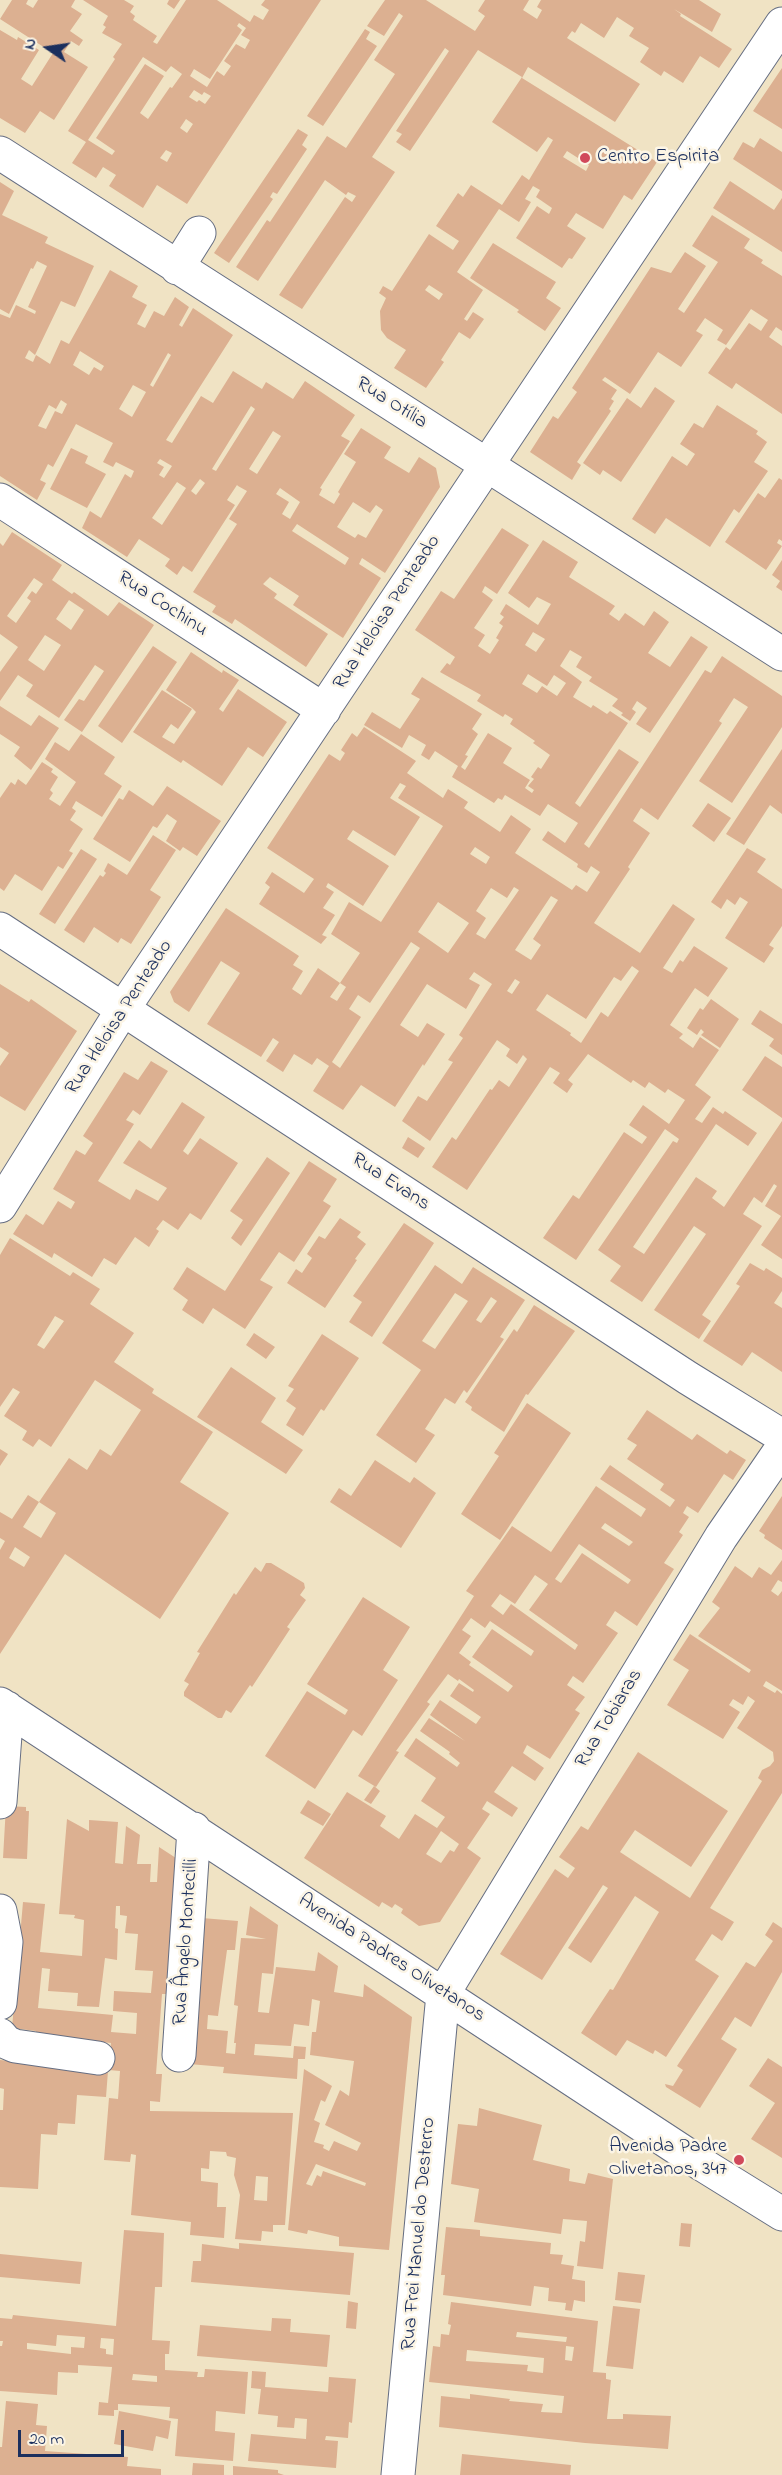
<!DOCTYPE html>
<meta charset="utf-8">
<style>
body{margin:0}
#map{position:relative;width:782px;height:2475px;overflow:hidden;background:#f0e3c4;font-family:"Indie Flower",sans-serif}
canvas{display:block}
.north{position:absolute;left:18px;top:18px;width:60px;height:60px;-webkit-text-stroke:4px #fcf5e5;paint-order:stroke;rotate:283deg;font-size:16px;font-weight:700;line-height:24px;text-align:center;color:#1b2f5e}
.north::after{content:'';display:block;margin:auto;width:21px;height:27px;background:#1b2f5e;clip-path:polygon(50% 0,100% 100%,50% 72%,0 100%)}
.scale{position:absolute;left:18px;top:2430px;width:106px;height:27px;box-sizing:border-box;border:3px solid #1b2f5e;border-top:0;padding-left:8px;font-size:18px;line-height:21px;white-space:nowrap;color:#1b2f5e;-webkit-text-stroke:4px #fcf5e5;paint-order:stroke}
</style>
<div id="map">
<canvas width="782" height="2475"></canvas>
<div class="north">N</div>
<div class="scale">20 m</div>
</div>
<script>
const c = document.querySelector('canvas').getContext('2d');
c.lineJoin = 'round';
function paint(path, color) {
  c.fillStyle = color;
  c.fill(path, 'evenodd');
}
function poly(rows) {
  const path = new Path2D();
  for (const r of rows) {
    path.moveTo(r[0], r[1]);
    for (let i = 2; i < r.length; i += 2) path.lineTo(r[i], r[i + 1]);
  }
  return path;
}
function trace(path, color, width, dash) {
  c.strokeStyle = color;
  c.lineWidth = width;
  c.lineCap = dash ? 'butt' : 'round';
  c.setLineDash(dash || []);
  c.stroke(path);
}
function drawText(font, color, halo, rows, align = 'center') {
  c.font = font + ' "Indie Flower",sans-serif';
  c.lineWidth = 5;
  c.setLineDash([]);
  c.textBaseline = 'middle';
  c.strokeStyle = halo;
  c.fillStyle = color;
  for (const [text, x, y, turn = 0] of rows) {
    c.save();
    c.translate(x, y);
    c.rotate((+turn || 0) * Math.PI / 180);
    c.textAlign = isNaN(turn) ? turn : align;
    if (halo) c.strokeText(text, 0, 0);
    c.fillText(text, 0, 0);
    c.restore();
  }
}
paint(poly([
 [12,0,28,0,26,4,33,8,38,0,75,0,71,7,82,14,70,31,83,40,79,46,71,41,64,52,88,67,54,120,40,111,25,133,0,118,0,30,17,40,18,37,39,50,21,79,32,86,53,53,0,19],
 [83,0,124,0,134,6,130,12,135,16,133,20,157,36,153,42,157,44,186,0,217,0,250,22,254,15,263,20,269,10,261,5,265,0,321,0,187,204,157,185,143,208,109,186,116,175,103,167,96,178,72,163,86,142,68,131,115,59,113,57,122,44,102,33,106,27,103,25,108,16],
 [239,23,246,28,241,35,250,40,245,49,236,44,224,61,231,66,224,76,217,71,207,87,190,76,194,69,210,79,242,30,237,26],
 [143,57,166,72,171,66,182,74,172,88,170,87,148,119,140,113,164,76,145,64,96,138,115,151,112,155,88,140],
 [194,90,202,95,204,92,211,96,205,104,199,100,197,102,189,97],
 [186,119,193,124,187,133,180,128],
 [166,150,172,153,167,162,160,158],
 [169,0,180,0,174,9,167,4],
 [385,0,426,0,475,31,485,16,478,11,485,0,529,0,523,10,537,19,542,10,537,7,541,0,699,0,721,14,712,32,674,9,681,14,680,16,732,49,719,68,700,56,683,83,664,71,661,76,640,62,649,48,629,36,634,28,617,17,604,38,581,23,575,33,572,31,567,38,640,84,615,122,528,67,522,78,657,162,632,200,624,195,603,229,576,213,567,226,586,238,572,259,569,258,562,268,516,238,537,206,549,214,552,208,536,197,540,190,533,186,525,199,531,202,519,222,499,209,457,272,483,290,464,319,467,321,473,312,484,319,470,339,459,332,441,360,444,362,426,388,394,368,406,350,387,338,381,330,380,311,386,298,379,293,383,286,392,291,429,234,453,250,459,241,436,226,458,193,463,197,471,185,502,205,522,175,529,180,553,140,548,137,537,152,492,122,522,77,486,55,478,50,410,151,396,142,402,134,396,131,449,51,445,48,372,157,395,172,302,309,279,295,345,197,352,202,356,196,348,192,346,195,325,180,258,281,236,267,267,220,270,222,327,136,346,148,395,74,374,60,403,16,399,13,384,36,367,26],
 [567,151,589,165,586,171,563,157],
 [429,285,443,294,439,300,425,290],
 [365,29,370,32,366,39,377,46,323,126,307,116],
 [782,68,782,129,753,111],
 [298,129,308,135,302,145,307,149,277,194,273,192,270,197,273,199,229,263,214,253],
 [760,138,782,152,782,191,733,159,743,142,754,148],
 [730,181,774,210,782,198,782,252,713,208],
 [0,182,14,191,2,215,48,237,45,243,94,266,75,307,61,301,35,355,29,350,25,358,33,362,36,355,50,364,61,340,69,344,110,270,138,286,132,297,147,305,137,324,145,328,154,311,164,316,175,297,189,307,179,325,182,327,193,308,233,335,166,440,172,443,201,396,213,403,233,371,262,389,266,382,293,399,305,381,355,415,341,436,350,441,320,488,322,489,319,495,334,504,340,494,338,492,356,462,344,454,361,428,391,447,384,458,409,473,419,457,436,468,440,487,385,573,362,558,359,564,381,578,343,638,293,605,299,596,270,577,263,584,277,594,274,598,328,634,306,667,235,619,232,624,212,612,216,606,193,592,237,524,229,519,247,491,238,486,237,485,227,500,235,505,192,572,183,566,177,575,165,566,170,559,139,539,127,557,82,528,90,511,101,518,125,474,131,478,134,471,116,462,113,467,103,462,113,443,76,424,53,467,48,464,40,480,46,483,37,500,0,476,0,314,10,318,16,305,35,314,36,311,28,307,47,266,37,261,33,269,31,268,9,314,0,309],
 [80,351,104,366,101,371,94,367,89,375,73,365],
 [168,353,171,355,153,387,150,385],
 [133,385,146,392,132,417,119,409],
 [61,400,67,404,62,414,55,411,46,429,38,426,49,405,56,409],
 [251,406,255,409,216,471,212,469],
 [273,431,281,436,257,474,249,469],
 [160,459,172,466,164,478,159,475,164,467,157,463],
 [200,479,205,483,196,495,191,491],
 [177,482,186,488,162,525,152,518],
 [280,488,300,502,290,519,282,514,289,502,276,494],
 [353,502,370,513,376,505,383,510,366,538,358,534,355,538,337,527],
 [297,524,349,558,345,565,292,531],
 [712,215,750,239,744,248,763,260,761,263,782,276,782,331,776,327,769,337,782,346,782,414,736,383,732,389,708,373,726,347,730,350,749,323,761,331,768,320,751,309,726,345,717,340,723,330,705,318,696,331,703,335,681,367,658,352,630,394,605,377,602,380,617,390,611,399,614,401,609,409,611,411,577,462,581,465,572,480,530,452,553,416,558,419,577,392,572,388,651,267,671,273,685,252,706,266,678,309,684,313,718,262,692,246],
 [493,243,556,282,546,298,561,308,545,331,517,312,519,310,470,278],
 [655,387,675,401,621,482,603,470,600,475,583,463,627,398,641,408],
 [717,405,758,431,756,434,767,442,754,462,768,471,739,513,734,509,710,547,666,518,655,534,632,519,672,456,687,466,695,454,680,444,694,423,703,428],
 [71,448,88,456,85,463,106,474,87,508,50,489],
 [779,478,782,480,782,541,779,539,777,543,782,546,766,570,725,542,758,493,765,498],
 [502,528,529,545,497,594,485,586,482,592,493,600,474,628,485,635,478,646,490,654,499,640,496,638,503,626,499,623,504,617,500,614,506,604,538,625,551,604,537,597,529,608,508,593,543,540,578,562,569,577,615,606,609,614,619,621,625,613,644,626,654,611,669,622,648,653,670,667,691,636,708,647,650,733,636,724,647,708,637,701,632,709,636,712,630,721,621,715,623,713,612,706,618,699,589,681,592,677,576,667,582,657,570,650,560,666,582,682,573,697,591,708,593,705,607,714,610,711,628,723,575,803,580,807,619,749,639,762,584,844,589,848,705,670,711,673,722,656,782,696,782,727,732,803,699,781,748,707,734,698,719,721,722,723,658,820,641,808,633,821,650,833,628,867,630,869,594,923,640,953,673,904,695,919,663,968,672,973,680,960,683,962,694,946,728,968,708,997,695,988,670,1025,683,1034,679,1038,693,1048,700,1037,719,1050,695,1085,711,1097,695,1119,702,1123,713,1107,723,1114,725,1111,757,1133,748,1146,716,1124,633,1247,644,1254,696,1177,717,1191,712,1198,724,1207,782,1121,782,1259,761,1245,781,1216,765,1206,777,1186,774,1184,762,1203,754,1197,743,1214,762,1226,702,1315,711,1321,699,1339,654,1310,706,1234,694,1226,642,1302,610,1281,621,1266,598,1250,673,1141,677,1143,679,1139,665,1129,576,1260,543,1238,573,1195,579,1199,624,1132,642,1144,647,1137,629,1125,643,1105,669,1124,685,1100,668,1089,665,1093,649,1082,645,1088,633,1080,631,1083,588,1054,568,1080,573,1084,567,1093,553,1083,560,1073,550,1067,467,1190,432,1167,452,1137,456,1140,490,1089,492,1090,499,1080,509,1087,527,1059,523,1055,517,1064,506,1056,510,1049,497,1040,430,1141,402,1121,418,1096,427,1101,453,1062,448,1060,463,1038,459,1035,492,984,474,972,469,979,480,985,466,1009,427,984,400,1025,418,1037,427,1023,445,1034,424,1066,423,1064,395,1107,361,1085,343,1110,313,1091,329,1066,317,1058,312,1065,294,1054,283,1072,266,1061,279,1042,273,1038,261,1057,207,1024,240,973,221,961,189,1012,174,1002,170,992,226,908,299,956,293,965,303,971,292,989,301,995,318,968,340,983,330,997,337,1001,346,987,340,983,360,953,331,934,349,902,381,922,443,826,398,798,406,786,400,783,390,798,420,817,395,856,353,830,347,839,389,866,363,906,328,883,326,887,334,892,323,908,335,915,322,935,327,937,321,944,259,904,270,887,265,883,272,872,304,893,314,879,267,848,329,754,340,761,345,753,341,750,352,733,357,737,364,727,416,761,407,773,443,798,448,789,468,802,464,808,500,832,511,815,531,829,515,853,572,890,576,885,587,892,600,872,591,866,587,873,577,867,578,864,542,840,548,831,565,843,578,823,548,804,540,816,505,795,502,800,498,798,494,803,452,777,458,766,435,751,429,760,421,755,426,745,409,735,402,748,364,725,372,712,400,729,420,699,411,694,422,677,482,714,472,729,478,734,465,755,468,756,461,767,465,770,488,733,512,748,503,763,530,780,525,788,532,793,534,790,528,786,534,779,531,777,538,767,541,769,550,755,533,743,535,741,510,724,513,719,505,714,503,717,477,701,481,695,440,672,447,663,450,665,455,657,415,630,441,591,454,599],
 [533,632,545,639,536,652,525,645],
 [528,674,547,686,554,675,566,683,557,696,542,686,537,693,522,684],
 [475,847,490,857,486,864,470,854],
 [514,887,519,890,485,939,476,934,486,918,476,911,491,888,507,898],
 [551,896,558,900,533,939,541,945,531,960,515,950],
 [438,902,469,923,448,953,418,932],
 [411,942,420,948,340,1068,332,1062,361,1017,349,1009,358,995,370,1003],
 [632,966,639,971,608,1017,601,1012,581,1043,570,1035,571,1033,536,1010,547,994,586,1019,614,977,621,981],
 [515,979,520,982,512,994,507,991],
 [12,532,62,565,52,580,72,594,74,592,108,616,119,602,154,625,82,732,64,720,79,699,84,701,104,671,95,665,59,718,26,696,33,685,18,675,0,701,0,672,18,647,0,634,0,543,3,546],
 [34,578,43,584,36,594,32,591,27,598,31,601,16,623,7,616],
 [69,600,84,610,71,630,56,619],
 [45,635,61,645,44,671,28,660],
 [782,560,782,591,776,587,780,581,772,575],
 [153,646,177,662,122,743,98,726],
 [191,652,222,673,223,670,239,680,219,709,223,712,238,689,287,722,263,757,248,747,222,786,183,760,181,763,133,732,162,690,192,709,178,729,171,724,162,737,174,744,196,712,192,708,166,690],
 [0,706,31,726,39,715,59,728,31,770,14,756,20,747,0,734],
 [81,734,115,757,104,774,122,786,102,817,76,801,72,808,76,811,70,820,83,829,69,851,73,853,63,869,58,866,42,891,15,874,4,891,0,888,0,798,11,782,15,785,18,779,26,785,42,762,53,769,51,772,58,777,50,790,53,793,49,799,60,806,76,782,45,759,55,742,69,751],
 [782,749,782,814,770,805,744,845,726,834],
 [167,786,221,821,197,856,183,847,180,851,166,841,177,821,167,814,157,828,153,826,130,862,93,839,119,798,123,800,129,790,153,806],
 [708,803,731,818,714,842,692,826],
 [153,835,176,850,150,890,161,897,131,944,121,938,118,943,94,927,84,943,64,930,100,875,103,877,106,873,104,871,108,863,127,875],
 [747,848,766,859,757,872,782,889,782,926,769,945,774,948,764,963,725,938,748,902,740,897,735,905,727,899,721,909,711,902],
 [81,849,97,859,55,924,39,914],
 [0,984,29,1002,31,999,77,1031,25,1111,0,1096,0,1066,9,1053,0,1047],
 [711,999,739,1019,720,1048,701,1035,704,1032,701,1029,697,1035,687,1028,700,1008,703,1010],
 [760,1010,782,1024,782,1055,769,1046,774,1039,751,1024],
 [765,1056,782,1067,782,1118,742,1090],
 [151,1061,168,1071,140,1115,133,1110,126,1120,134,1124,98,1181,130,1200,136,1189,158,1201,167,1188,123,1163,139,1140,151,1149,182,1102,205,1117,183,1151,188,1155,200,1138,238,1163,201,1220,190,1213,178,1230,163,1220,156,1229,159,1231,149,1247,135,1237,116,1265,104,1258,92,1277,54,1253,52,1258,13,1234,26,1214,43,1225,58,1201,71,1209,75,1202,53,1189,76,1150,85,1155,93,1143,83,1136,124,1072,138,1080],
 [408,1137,425,1148,418,1158,402,1148],
 [267,1157,290,1173,241,1246,231,1238,243,1220,230,1211],
 [309,1161,337,1179,323,1201,331,1206,294,1262,279,1252,260,1280,273,1287,245,1329,213,1308,203,1324,182,1310,188,1300,173,1289,187,1267,225,1291],
 [340,1218,361,1232,357,1237,366,1244,355,1259,357,1260,325,1308,287,1283,296,1269,302,1273,312,1258,307,1254,319,1236,325,1239],
 [404,1223,434,1243,372,1337,349,1322,362,1302,353,1296],
 [10,1238,70,1276,73,1272,100,1289,90,1304,134,1333,114,1362,154,1389,152,1393,213,1432,180,1482,229,1513,160,1619,65,1554,0,1654,0,1550,5,1541,0,1538,0,1512,12,1519,28,1495,39,1502,23,1527,41,1538,56,1513,39,1502,69,1458,87,1470,100,1449,111,1456,141,1410,95,1380,51,1447,39,1439,33,1447,22,1440,27,1431,4,1416,20,1392,13,1388,0,1407,0,1255],
 [55,1316,64,1321,44,1349,37,1345],
 [15,1547,30,1557,24,1567,9,1558],
 [750,1263,764,1271,766,1268,782,1278,782,1291,774,1303,782,1308,782,1372,752,1352,742,1366,703,1341,740,1286,736,1284],
 [435,1265,462,1284,473,1267,525,1300,500,1337,504,1339,467,1393,464,1390,455,1404,445,1398,425,1429,435,1435,416,1463,376,1435,421,1370,382,1343],
 [455,1293,468,1301,435,1349,422,1341],
 [491,1297,497,1301,481,1323,476,1320],
 [534,1305,575,1331,528,1395,526,1394,504,1432,471,1410,472,1407,465,1402,514,1329,517,1332],
 [254,1333,275,1347,266,1359,246,1345],
 [322,1334,359,1358,324,1411,321,1409,303,1436,286,1425,296,1408,286,1401,294,1389,288,1386],
 [231,1367,276,1398,261,1422,303,1450,286,1474,197,1417],
 [527,1403,571,1433,500,1540,461,1514,499,1456,494,1453],
 [647,1410,692,1440,697,1434,727,1454,730,1450,746,1460,733,1480,724,1474,698,1513,687,1506,683,1513,689,1517,679,1532,683,1535,664,1563,674,1569,637,1626,615,1611,606,1625,618,1633,583,1683,573,1676,567,1685,585,1697,575,1710,580,1713,550,1759,527,1745,523,1753,544,1768,535,1781,512,1766,494,1792,518,1808,512,1817,487,1801,482,1809,490,1814,467,1848,481,1858,440,1922,419,1926,401,1913,403,1909,395,1904,392,1908,382,1902,379,1907,304,1858,347,1792,386,1816,380,1826,399,1839,415,1814,437,1828,445,1817,421,1801,436,1778,404,1756,416,1738,457,1767,460,1763,449,1754,450,1752,420,1731,429,1718,465,1741,430,1715,440,1700,476,1724,481,1717,450,1696,459,1683,473,1692,474,1690,459,1679,458,1681,448,1674,427,1702,430,1704,396,1751,399,1752,376,1787,358,1776,474,1596,466,1591,512,1526,551,1552,596,1486,641,1517,646,1509,600,1479,610,1465,670,1507,675,1500,660,1490,664,1484,627,1459,637,1445,627,1439],
 [605,1523,633,1542,629,1546,601,1528],
 [579,1544,631,1580,628,1584,582,1553,561,1583,555,1579],
 [535,1575,548,1584,529,1610,578,1645,575,1650,511,1604,503,1615,491,1606,500,1594,515,1604],
 [471,1618,485,1628,490,1621,534,1651,531,1656,492,1629,472,1657,513,1686,508,1692,469,1665,471,1662,459,1653,471,1636,462,1630],
 [441,1831,459,1844,454,1852,450,1850,441,1863,426,1854],
 [0,1449,8,1454,0,1466],
 [375,1460,410,1483,414,1477,436,1493,401,1548,330,1502,339,1488,351,1496],
 [782,1496,782,1550,764,1538,765,1535,759,1531],
 [782,1560,782,1582,778,1580,771,1591,778,1596,782,1591,782,1691,766,1681,763,1686,775,1693,777,1690,782,1694,782,1793,710,1908,734,1922,722,1941,712,1934,695,1960,719,1976,666,2057,655,2050,653,2054,627,2040,616,2056,581,2033,610,1989,613,1990,659,1912,635,1896,591,1963,568,1948,608,1888,603,1885,542,1980,500,1954,555,1869,568,1878,575,1868,559,1857,581,1826,588,1830,638,1752,728,1811,691,1867,635,1830,620,1852,690,1898,762,1781,758,1778,762,1770,770,1766,774,1761,773,1752,737,1728,755,1701,748,1696,743,1705,733,1699,729,1705,740,1712,723,1739,667,1705,689,1670,673,1660,690,1634,749,1673,751,1670,698,1636,720,1608,712,1602,735,1566,752,1578,759,1567,771,1575],
 [266,1563,271,1563,304,1583,305,1588,300,1595,306,1600,287,1627,290,1629,252,1687,250,1685,231,1713,226,1710,222,1718,218,1718,184,1696,184,1692,189,1684,184,1681,200,1653,197,1652,234,1593,236,1595,255,1567,261,1572],
 [363,1597,410,1627,383,1670,398,1680,362,1736,353,1730,315,1789,265,1756,307,1691,345,1715,348,1710,307,1684],
 [374,1786,380,1791,371,1804,364,1800],
 [308,1800,331,1814,323,1826,300,1813],
 [6,1806,26,1807,26,1811,29,1811,27,1859,3,1858],
 [67,1819,89,1831,89,1820,118,1822,115,1863,123,1864,126,1826,140,1835,137,1864,151,1864,150,1882,157,1882,159,1847,179,1860,175,1994,162,1994,156,2074,162,2074,160,2102,150,2101,150,2111,293,2113,285,2225,273,2225,273,2232,262,2231,261,2241,235,2239,240,2195,234,2175,236,2158,227,2156,226,2152,210,2151,209,2169,201,2168,201,2181,218,2183,217,2207,226,2207,224,2238,190,2235,191,2222,131,2215,136,2155,131,2154,130,2162,104,2160,109,2098,118,2099,120,2071,109,2070,111,2043,36,2034,36,2031,12,2028,23,1902,45,1904,40,1952,82,1956,84,1920,74,1918,75,1915,59,1914],
 [116,1906,120,1906,120,1915,127,1916,125,1933,138,1934,135,1970,153,1971,151,1993,114,1991,113,2011,137,2013,136,2034,111,2032,113,2015,38,2008,42,1968,50,1969,48,1991,78,1993,77,2006,99,2007,105,1958,117,1960,118,1929,115,1928],
 [256,2176,268,2177,267,2201,254,2200],
 [250,1906,278,1925,273,1974,262,1973,258,2012,269,2013,276,1967,315,1971,318,1952,338,1966,334,1992,363,1997,364,1984,412,2017,389,2250,339,2246,339,2237,308,2230,307,2234,288,2230,304,2069,332,2086,325,2102,321,2100,314,2120,320,2123,314,2142,324,2145,323,2148,329,2151,334,2141,357,2151,361,2143,325,2125,340,2090,349,2096,354,2061,310,2055,312,2032,316,2032,320,2001,312,1999,309,2026,294,2024,291,2046,255,2044,254,2055,293,2058,294,2046,306,2047,305,2059,298,2059,297,2079,223,2073,224,2067,189,2064,202,1918,238,1921,235,1950,227,1950,218,2016,208,2015,207,2029,228,2031,226,2053,235,2054,236,2043,234,2043,238,2006,234,2005,241,1938,266,1939,246,1935],
 [316,2164,366,2183,365,2186,323,2171,321,2177,317,2175,312,2186,306,2184],
 [773,1922,782,1928,782,1972,751,2027,735,2017,721,2039,737,2049,700,2108,666,2087,665,2084,673,2086,683,2070,677,2066,746,1962,755,1967,773,1941,765,1935],
 [768,2058,782,2067,782,2158,751,2139,775,2103,749,2086],
 [0,2060,108,2071,106,2097,77,2095,75,2124,58,2123,57,2135,41,2134,38,2189,0,2187,0,2110,3,2110,4,2089,0,2088],
 [479,2108,542,2125,533,2160,570,2169,569,2181,585,2184,588,2173,613,2179,603,2269,577,2266,580,2241,585,2242,587,2221,563,2219,561,2234,474,2222,479,2189,451,2184,458,2124,477,2126],
 [681,2223,692,2224,690,2247,679,2246],
 [446,2227,480,2230,480,2236,551,2243,550,2254,563,2255,561,2264,574,2266,572,2279,585,2281,585,2302,574,2300,572,2311,565,2310,566,2303,548,2301,549,2288,534,2286,531,2306,443,2295,445,2275,441,2275],
 [124,2230,164,2233,162,2287,155,2287,152,2340,170,2341,169,2354,165,2354,165,2370,198,2372,197,2377,204,2377,205,2369,248,2372,245,2414,216,2411,215,2431,235,2433,233,2461,175,2456,178,2419,169,2418,170,2407,118,2404,118,2410,114,2410,114,2416,98,2415,99,2402,108,2403,112,2367,78,2365,78,2373,58,2372,57,2395,0,2391,0,2346,2,2346,3,2341,0,2341,0,2318,12,2319,13,2315,116,2326],
 [57,2335,85,2337,84,2348,71,2347,71,2354,27,2349,27,2343,56,2346],
 [101,2338,114,2339,113,2355,106,2354,106,2349,100,2348],
 [133,2374,157,2376,157,2382,132,2380],
 [239,2243,354,2253,350,2295,191,2282,193,2261,201,2261,202,2244,239,2249],
 [0,2254,82,2262,80,2284,0,2277],
 [618,2272,645,2275,641,2303,615,2300],
 [348,2301,358,2303,356,2329,346,2328],
 [451,2302,598,2321,593,2372,606,2373,606,2379,611,2380,607,2419,623,2419,623,2414,671,2416,668,2449,585,2443,439,2427,441,2396,470,2399,470,2394,510,2399,509,2401,543,2404,541,2412,562,2413,564,2396,429,2382,433,2346,440,2347,441,2334,449,2335,451,2325,448,2324],
 [517,2332,567,2337,566,2342,516,2337],
 [566,2346,574,2347,572,2361,565,2360],
 [467,2350,544,2358,543,2373,527,2371,528,2365,466,2361],
 [613,2306,640,2309,633,2369,606,2366],
 [272,2318,291,2319,290,2332,330,2335,327,2367,197,2356,200,2325,271,2331],
 [252,2371,266,2372,265,2387,328,2392,329,2377,356,2379,352,2423,349,2422,348,2438,326,2436,325,2440,338,2441,336,2468,248,2461,251,2434,306,2439,307,2419,295,2418,294,2428,277,2427,278,2416,258,2414,261,2389,251,2388],
 [6,2401,38,2404,36,2425,47,2426,45,2451,128,2457,127,2466,161,2469,161,2475,0,2475,0,2447,2,2447],
 [119,2411,171,2421,168,2439,156,2436,153,2451,114,2444],
 [462,2454,571,2465,570,2475,460,2475],
 [193,2463,224,2465,224,2475,192,2475],
 [233,2466,278,2470,278,2473,284,2475,233,2475]
]), '#dcb091');
const minor = poly([
 [0,153,782,654],
 [177,268,199,233],
 [0,500,324,710],
 [0,929,688,1378,782,1436],
 [0,1206,123,1009,782,24],
 [0,1704,703,2165,782,2214],
 [0,1802,7,1708],
 [0,1911,6,1942,0,2003],
 [0,2035,6,2042,15,2046,98,2058],
 [179,2055,194,1829],
 [398,2475,443,1994,721,1537,782,1448]
]);
trace(minor, '#666e82', 35);
trace(minor, '#fff', 33);
for (const [x, y, r, color] of [
 [585,158,6,"#d1495b"],
 [739,2160,6,"#d1495b"]
]) {
  const dot = new Path2D();
  dot.arc(x, y, r, 0, 2 * Math.PI);
  c.fillStyle = color;
  c.fill(dot);
  trace(dot, '#fcf5e5', 2);
}
drawText('20px', '#1b2f5e', '#fcf5e5', [
 ["Centro Espirita",597,158],
 ["Avenida Padre",727,2148,"right"],
 ["Olivetanos, 347",727,2171,"right"]
], 'left');
drawText('20px', '#1b2f5e', '#fcf5e5', [
 ["Rua Otília",391,404,32],
 ["Rua Cochinu",162,605,33],
 ["Rua Heloisa Penteado",388,613,-57],
 ["Rua Heloisa Penteado",120,1018,-57],
 ["Rua Evans",390,1183,33],
 ["Rua Tobiaras",610,1719,-59],
 ["Rua Ângelo Montecilli",187,1942,-86],
 ["Avenida Padres Olivetanos",391,1959,33],
 ["Rua Frei Manuel do Desterro",420,2234,-85]
]);
</script>
